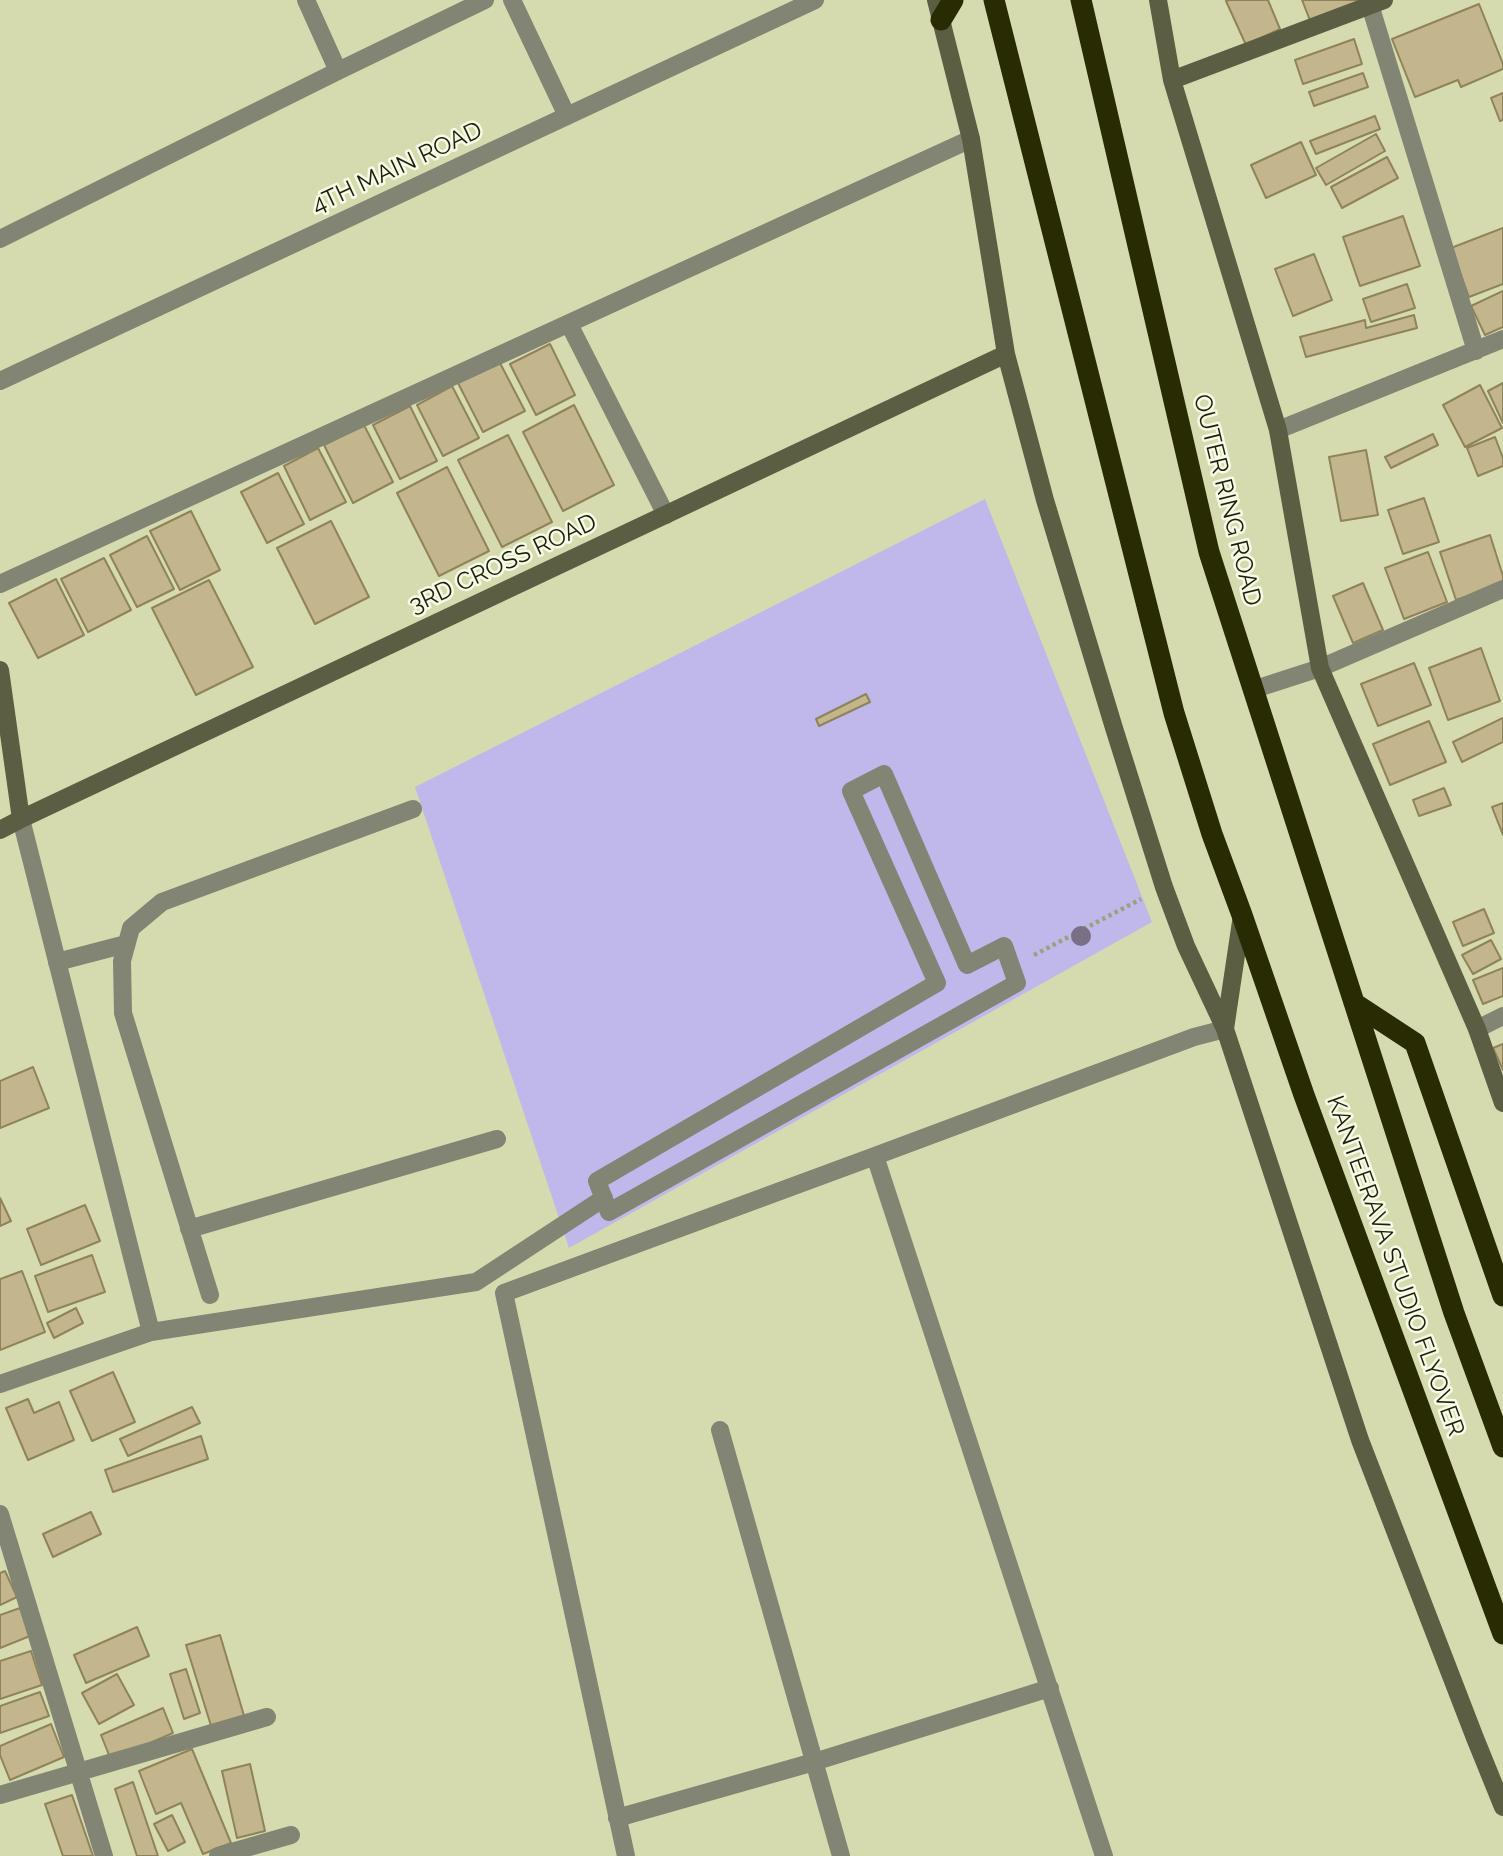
<!DOCTYPE html>
<style>
body{margin:0}
canvas{display:block;background:#d6dbaf}
</style>
<canvas width="1503" height="1856"></canvas>
<script>
const c = document.querySelector('canvas').getContext('2d');
c.lineJoin = 'round';
function paint(path, color) {
  c.fillStyle = color;
  c.fill(path, 'evenodd');
}
function poly(rows) {
  const path = new Path2D();
  for (const r of rows) {
    path.moveTo(r[0], r[1]);
    for (let i = 2; i < r.length; i += 2) path.lineTo(r[i], r[i + 1]);
  }
  return path;
}
function trace(path, color, width, dash) {
  c.strokeStyle = color;
  c.lineWidth = width;
  c.lineCap = dash ? 'butt' : 'round';
  c.setLineDash(dash || []);
  c.stroke(path);
}
function drawText(font, color, halo, rows, align = 'center') {
  c.font = font + ' Raleway,sans-serif';
  c.lineWidth = 5;
  c.setLineDash([]);
  c.textBaseline = 'middle';
  c.strokeStyle = halo;
  c.fillStyle = color;
  for (const [text, x, y, turn = 0] of rows) {
    c.save();
    c.translate(x, y);
    c.rotate((+turn || 0) * Math.PI / 180);
    c.textAlign = isNaN(turn) ? turn : align;
    if (halo) c.strokeText(text, 0, 0);
    c.fillText(text, 0, 0);
    c.restore();
  }
}
paint(poly([
 [985,499,1152,922,569,1248,415,787]
]), '#c0b7eb');
const building = poly([
 [1229,0,1268,0,1280,29,1246,45,1226,1,1229,0],
 [1302,0,1368,0,1311,23,1302,0],
 [1479,4,1503,64,1503,69,1461,87,1458,80,1415,97,1392,39,1479,4],
 [1354,39,1362,64,1303,84,1295,60,1354,39],
 [1363,73,1368,87,1314,106,1309,92,1363,73],
 [1503,93,1503,120,1500,121,1491,98,1503,93],
 [1375,116,1380,129,1316,154,1310,141,1375,116],
 [1376,134,1385,151,1326,185,1316,168,1376,134],
 [1301,142,1316,175,1266,198,1251,165,1301,142],
 [1387,157,1398,178,1342,208,1331,187,1387,157],
 [1403,216,1420,266,1360,286,1343,237,1403,216],
 [1503,228,1503,284,1469,297,1451,248,1503,228],
 [1314,254,1332,300,1293,316,1275,269,1314,254],
 [1407,284,1415,308,1371,322,1363,299,1407,284],
 [1503,291,1503,327,1485,335,1471,306,1503,291],
 [1414,315,1417,328,1306,357,1300,337,1365,320,1366,328,1414,315],
 [550,344,575,395,536,415,510,364,550,344],
 [500,363,525,411,483,432,458,383,500,363],
 [1503,383,1503,423,1488,391,1503,383],
 [1480,385,1502,428,1465,447,1443,405,1480,385],
 [452,386,479,438,443,456,417,405,452,386],
 [574,405,614,485,563,511,523,432,574,405],
 [410,406,437,461,400,479,373,425,410,406],
 [364,425,393,482,353,503,324,445,364,425],
 [1433,434,1438,445,1391,468,1385,457,1433,434],
 [508,435,552,522,502,547,458,460,508,435],
 [1495,437,1503,458,1503,466,1478,476,1467,448,1495,437],
 [318,448,346,502,310,520,284,466,318,448],
 [1366,450,1378,515,1341,521,1329,457,1366,450],
 [447,467,489,551,439,576,397,493,447,467],
 [278,473,304,524,267,543,241,492,278,473],
 [1424,498,1439,542,1403,554,1388,510,1424,498],
 [191,511,220,570,180,590,150,531,191,511],
 [331,521,369,597,315,624,277,548,331,521],
 [1490,535,1503,576,1503,585,1456,600,1440,552,1490,535],
 [147,536,174,589,137,607,110,555,147,536],
 [1428,552,1447,602,1404,619,1385,568,1428,552],
 [104,558,131,610,88,632,61,579,104,558],
 [56,579,84,635,38,658,9,603,56,579],
 [209,580,253,667,196,695,152,608,209,580],
 [1363,583,1383,630,1353,643,1333,596,1363,583],
 [1481,648,1500,701,1448,720,1429,668,1481,648],
 [1414,663,1431,705,1378,726,1361,684,1414,663],
 [866,694,870,702,819,726,816,719,866,694],
 [1503,718,1503,742,1462,762,1453,742,1503,718],
 [1429,721,1446,762,1390,785,1373,744,1429,721],
 [1444,788,1451,805,1419,816,1413,800,1444,788],
 [1503,803,1503,835,1492,807,1503,803],
 [1484,909,1494,933,1463,946,1453,922,1484,909],
 [1491,940,1501,959,1473,974,1462,955,1491,940],
 [1503,968,1503,996,1483,1004,1473,980,1503,968],
 [1503,1044,1503,1070,1493,1048,1503,1044],
 [33,1067,49,1108,0,1128,0,1081,33,1067],
 [0,1198,11,1221,0,1226,0,1198],
 [85,1205,100,1241,41,1265,27,1229,85,1205],
 [92,1255,105,1292,48,1312,35,1276,92,1255],
 [22,1271,45,1332,0,1350,0,1279,22,1271],
 [76,1308,83,1323,54,1338,47,1323,76,1308],
 [113,1372,135,1422,92,1441,70,1391,113,1372],
 [28,1399,34,1413,59,1402,74,1440,28,1460,6,1408,28,1399],
 [192,1407,200,1423,128,1456,120,1439,192,1407],
 [201,1436,208,1459,113,1492,105,1470,201,1436],
 [91,1512,101,1534,53,1557,43,1534,91,1512],
 [5,1571,17,1597,0,1605,0,1573,5,1571],
 [20,1608,30,1636,0,1648,0,1615,20,1608],
 [137,1627,149,1656,86,1683,74,1655,137,1627],
 [220,1635,245,1719,212,1729,186,1645,220,1635],
 [31,1651,42,1685,0,1699,0,1661,31,1651],
 [186,1669,200,1713,184,1719,170,1674,186,1669],
 [117,1674,134,1705,99,1724,82,1693,117,1674],
 [40,1692,49,1716,0,1733,0,1706,40,1692],
 [163,1708,173,1733,111,1760,101,1735,163,1708],
 [51,1724,64,1757,10,1780,0,1755,0,1746,51,1724],
 [192,1749,231,1843,203,1854,181,1803,156,1814,139,1771,192,1749],
 [250,1764,265,1831,237,1838,222,1771,250,1764],
 [133,1782,158,1856,137,1856,115,1789,133,1782],
 [72,1795,93,1856,63,1856,45,1804,72,1795],
 [172,1815,185,1842,168,1851,154,1824,172,1815]
]);
paint(building, '#c3b68c');
trace(building, '#8f835a', 2);
trace(poly([
 [1034,955,1141,899]
]), '#9ca07d', 4.5, [3.5, 3.5]);
trace(poly([
 [57,962,126,944],
 [189,1229,497,1139],
 [210,1295,123,1013,122,961,131,928,162,902,413,809],
 [720,1430,841,1856],
 [617,1818,814,1762,1050,1688],
 [626,1856,504,1293,875,1156],
 [1104,1856,875,1156,1194,1037,1225,1029]
]), '#828573', 18);
trace(poly([
 [306,0,338,71],
 [512,0,567,116],
 [1370,5,1476,351],
 [0,239,338,71,485,0],
 [569,324,666,515],
 [0,381,815,0],
 [1278,430,1503,339],
 [0,584,971,139],
 [1252,690,1320,668,1503,589],
 [884,774,967,965,1004,946,1017,983,609,1212,597,1181,937,983,851,791,884,774],
 [1477,1029,1503,1016],
 [151,1332,476,1282,604,1198],
 [0,1384,151,1332,21,819],
 [0,1514,104,1856],
 [0,1795,267,1717],
 [218,1856,291,1835]
]), '#828573', 18);
trace(poly([
 [936,0,971,139,1006,354,1045,500,1114,728,1164,887,1186,946,1225,1029,1360,1440,1475,1738,1503,1807],
 [1158,0,1172,80,1278,430,1320,668,1477,1029,1503,1103],
 [1172,80,1384,0],
 [0,670,21,819,0,830],
 [21,819,1006,354],
 [1225,1029,1242,915]
]), '#5b5e43', 18);
trace(poly([
 [994,0,1174,713,1212,834,1242,915,1304,1095,1503,1634],
 [1081,0,1209,552,1454,1313,1503,1447],
 [941,20,953,0],
 [1354,1003,1415,1043,1503,1296]
]), '#292b03', 21);
c.fillStyle = '#7b6f85';
for (const [x, y] of [
 [1081,936]
]) {
  c.beginPath();
  c.arc(x, y, 10, 0, 2 * Math.PI);
  c.fill();
}
drawText('24px', '#1d1e0e', '#f7fae4', [
 ["4TH MAIN ROAD",397,168,-25],
 ["OUTER RING ROAD",1227,500,76],
 ["3RD CROSS ROAD",503,564,-25],
 ["KANTEERAVA STUDIO FLYOVER",1395,1266,70]
]);
</script>
